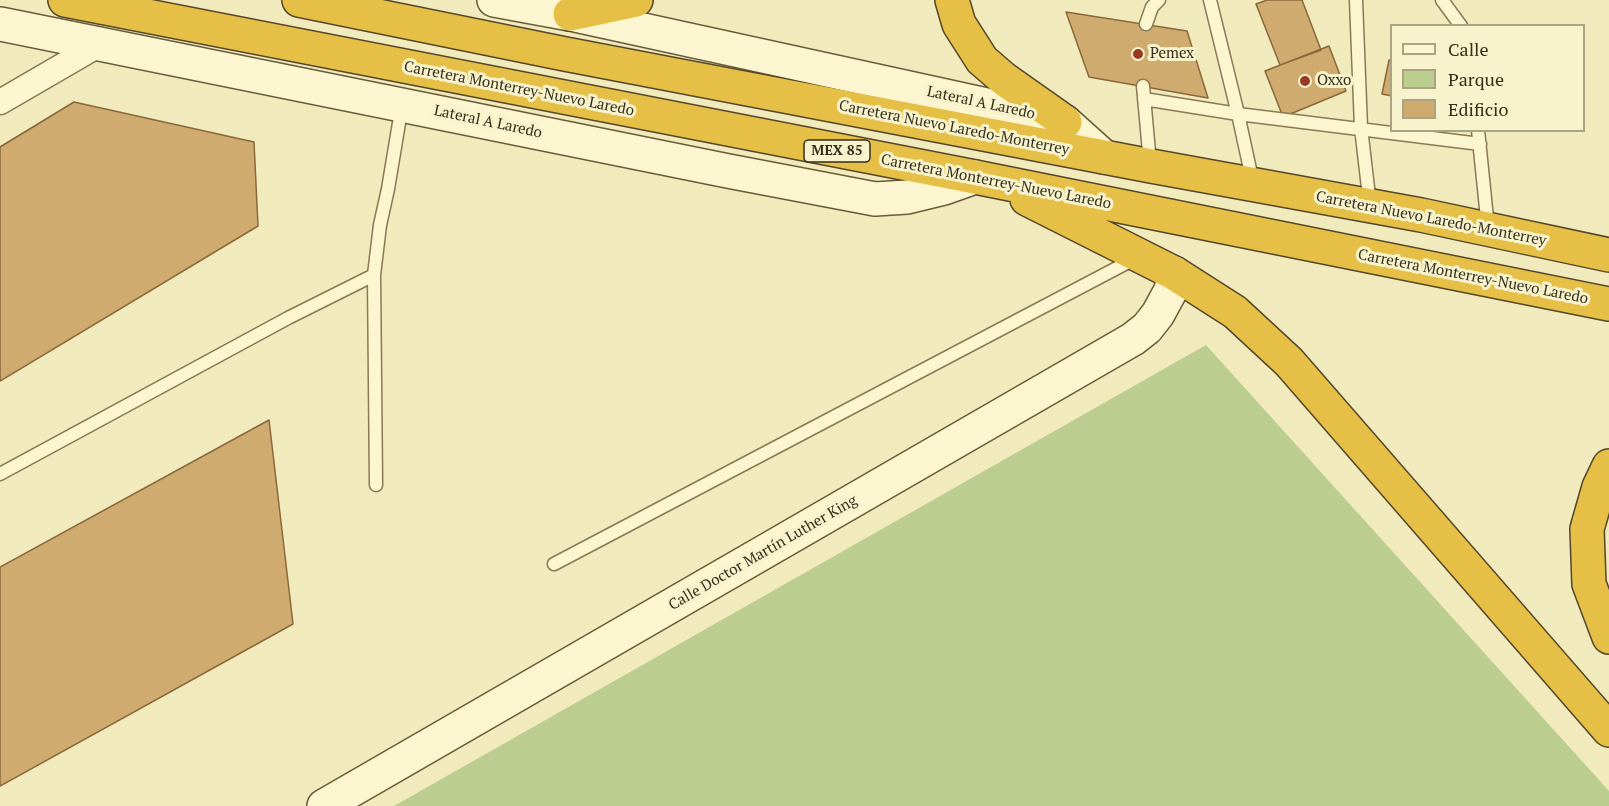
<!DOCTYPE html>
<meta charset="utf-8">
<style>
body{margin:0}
#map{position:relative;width:1609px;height:806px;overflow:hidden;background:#f0eabc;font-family:"PT Serif",serif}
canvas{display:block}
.legend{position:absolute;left:1390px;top:24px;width:195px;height:108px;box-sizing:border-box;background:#f7f3cc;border:2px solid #aaa485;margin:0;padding:8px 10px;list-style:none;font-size:18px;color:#362e1b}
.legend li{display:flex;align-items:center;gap:12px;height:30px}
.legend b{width:30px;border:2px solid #aaa485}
</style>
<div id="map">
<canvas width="1609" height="806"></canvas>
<ul class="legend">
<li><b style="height:8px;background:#fbf6d0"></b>Calle</li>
<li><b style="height:16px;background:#bbce90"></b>Parque</li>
<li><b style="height:16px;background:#d0ab70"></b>Edificio</li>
</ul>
</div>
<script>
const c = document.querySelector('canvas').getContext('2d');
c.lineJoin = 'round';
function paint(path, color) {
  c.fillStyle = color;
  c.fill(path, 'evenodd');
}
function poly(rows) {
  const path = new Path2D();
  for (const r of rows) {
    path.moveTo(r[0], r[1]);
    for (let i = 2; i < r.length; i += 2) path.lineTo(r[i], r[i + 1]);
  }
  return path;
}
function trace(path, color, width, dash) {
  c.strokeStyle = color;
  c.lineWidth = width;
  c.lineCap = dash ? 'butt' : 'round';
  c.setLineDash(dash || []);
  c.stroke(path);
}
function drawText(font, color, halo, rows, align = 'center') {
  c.font = font + ' "PT Serif",serif';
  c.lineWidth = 6;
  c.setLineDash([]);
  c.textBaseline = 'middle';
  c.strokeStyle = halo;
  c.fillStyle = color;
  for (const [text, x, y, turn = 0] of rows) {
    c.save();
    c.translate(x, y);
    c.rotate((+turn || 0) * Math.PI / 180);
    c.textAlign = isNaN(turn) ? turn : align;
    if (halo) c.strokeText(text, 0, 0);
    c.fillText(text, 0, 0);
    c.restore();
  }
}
paint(poly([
 [1206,345,1609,791,1609,806,394,806]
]), '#bbce90');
const building = poly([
 [1267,0,1302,0,1321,50,1280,65,1256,4,1267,0],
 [1066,12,1187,31,1208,98,1089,77,1066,12],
 [1329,46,1346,91,1283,117,1265,71,1329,46],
 [1389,60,1392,60,1392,96,1382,94,1389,60],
 [74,102,254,142,258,226,0,381,0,147,74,102],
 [269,420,293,624,0,786,0,567,269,420]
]);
paint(building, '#d0ab70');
trace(building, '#89683a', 1.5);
const lane = poly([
 [1210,0,1238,114,1253,183],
 [1356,0,1361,128,1370,205],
 [1442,0,1461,26],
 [1146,24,1152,7,1159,0],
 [1143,86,1150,163],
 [1144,99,1238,114,1480,144],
 [1478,130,1488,228],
 [374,275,376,485],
 [0,474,288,318,374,275,380,225,388,189,402,105],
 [554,564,1136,258]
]);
const street = poly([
 [0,102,100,44]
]);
const secondary = poly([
 [494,0,570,14,1065,122,1104,157],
 [0,24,728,171,875,199,907,197,944,188,975,177],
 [324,806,1133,339,1147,328,1158,314,1171,290,1174,273]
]);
const highway = poly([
 [65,0,975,177,1609,304],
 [299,0,565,54,1151,166,1421,215,1609,255],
 [952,0,959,24,982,60,1004,79,1065,122],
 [570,14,636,0],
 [1027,199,1174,273,1235,312,1289,362,1609,730],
 [1609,466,1599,487,1587,529,1589,584,1609,637]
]);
trace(lane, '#887a55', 15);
trace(street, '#887a55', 27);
trace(secondary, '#6a5b38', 36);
trace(highway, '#55472a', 36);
trace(lane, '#fbf6d0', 12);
trace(street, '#fbf6d0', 24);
trace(secondary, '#fbf6d0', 33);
trace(highway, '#e6bf46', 33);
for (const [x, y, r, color] of [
 [1138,54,6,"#9a3822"],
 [1305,81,6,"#9a3822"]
]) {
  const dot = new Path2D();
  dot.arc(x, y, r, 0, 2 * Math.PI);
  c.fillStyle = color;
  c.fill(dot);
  trace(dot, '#f7f3cc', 2);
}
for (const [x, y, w] of [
 [837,151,66]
]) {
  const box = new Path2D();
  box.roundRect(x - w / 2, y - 11, w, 22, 4.5);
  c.fillStyle = '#f7f3cc';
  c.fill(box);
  trace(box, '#362e1b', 1.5);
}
drawText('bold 14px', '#362e1b', null, [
 ["MEX 85",837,151]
]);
drawText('15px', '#362e1b', '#f7f3cc', [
 ["Pemex",1150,54],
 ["Oxxo",1317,81]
], 'left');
drawText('15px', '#362e1b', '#f7f3cc', [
 ["Carretera Monterrey-Nuevo Laredo",519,89,11],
 ["Lateral A Laredo",981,103,12],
 ["Lateral A Laredo",488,122,12],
 ["Carretera Nuevo Laredo-Monterrey",954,128,11],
 ["Carretera Monterrey-Nuevo Laredo",996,182,11],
 ["Carretera Nuevo Laredo-Monterrey",1431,219,11],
 ["Carretera Monterrey-Nuevo Laredo",1473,277,11],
 ["Calle Doctor Martín Luther King",763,553,-30]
]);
</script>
